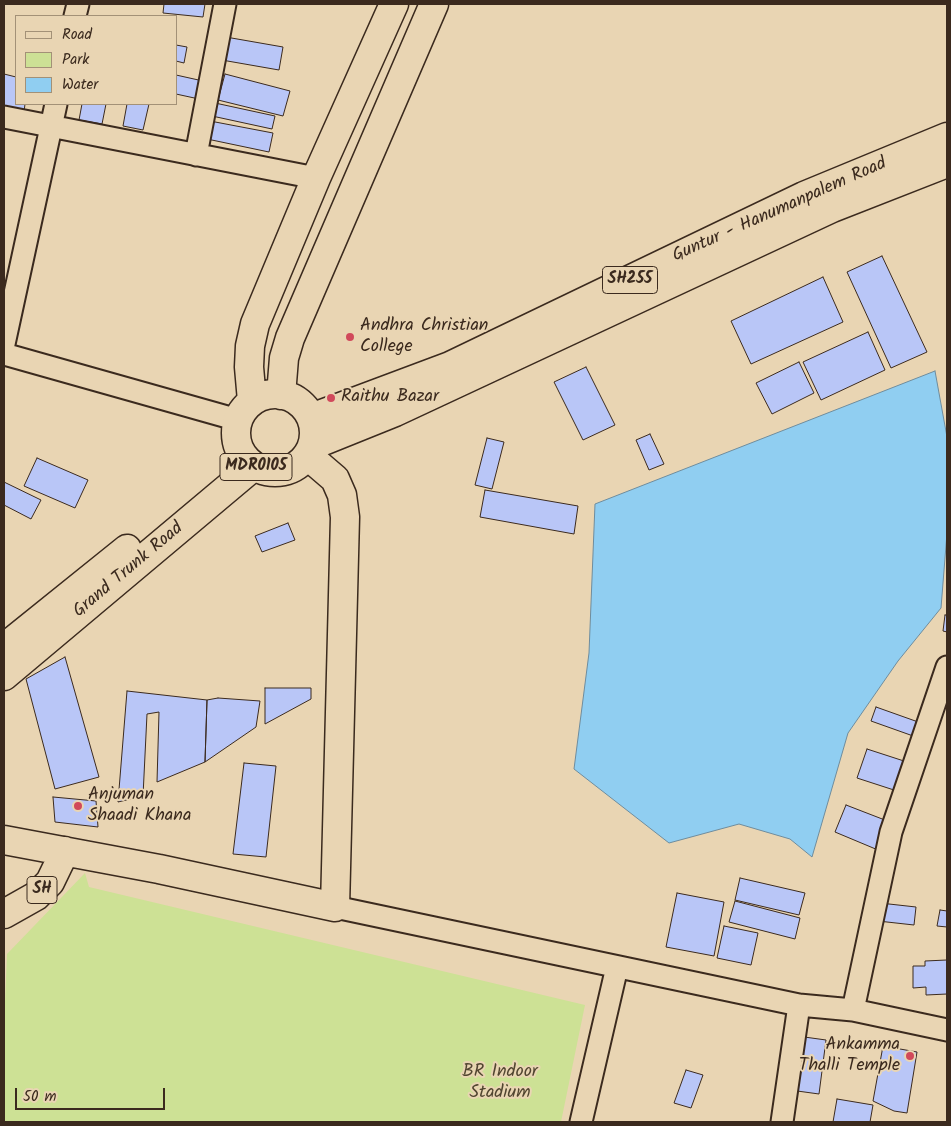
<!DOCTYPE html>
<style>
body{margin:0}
#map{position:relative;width:951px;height:1126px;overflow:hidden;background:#e9d5b3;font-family:Kalam,sans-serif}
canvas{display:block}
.frame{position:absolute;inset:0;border:5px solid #3b2a1e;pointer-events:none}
.legend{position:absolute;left:15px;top:15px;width:162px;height:90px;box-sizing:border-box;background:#e9d5b3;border:1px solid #a39177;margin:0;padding:6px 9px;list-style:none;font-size:15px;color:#3b2a1e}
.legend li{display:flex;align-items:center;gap:10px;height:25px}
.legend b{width:25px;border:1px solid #a39177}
.scale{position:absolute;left:15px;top:1088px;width:150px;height:22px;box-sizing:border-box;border:2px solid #3b2a1e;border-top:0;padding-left:6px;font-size:15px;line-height:18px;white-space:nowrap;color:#3b2a1e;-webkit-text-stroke:4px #e9d5b3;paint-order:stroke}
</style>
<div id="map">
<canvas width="951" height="1126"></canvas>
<div class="frame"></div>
<ul class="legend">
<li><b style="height:6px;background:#e9d5b3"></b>Road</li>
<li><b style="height:14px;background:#cde195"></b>Park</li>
<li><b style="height:14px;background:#90cef1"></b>Water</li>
</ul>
<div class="scale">50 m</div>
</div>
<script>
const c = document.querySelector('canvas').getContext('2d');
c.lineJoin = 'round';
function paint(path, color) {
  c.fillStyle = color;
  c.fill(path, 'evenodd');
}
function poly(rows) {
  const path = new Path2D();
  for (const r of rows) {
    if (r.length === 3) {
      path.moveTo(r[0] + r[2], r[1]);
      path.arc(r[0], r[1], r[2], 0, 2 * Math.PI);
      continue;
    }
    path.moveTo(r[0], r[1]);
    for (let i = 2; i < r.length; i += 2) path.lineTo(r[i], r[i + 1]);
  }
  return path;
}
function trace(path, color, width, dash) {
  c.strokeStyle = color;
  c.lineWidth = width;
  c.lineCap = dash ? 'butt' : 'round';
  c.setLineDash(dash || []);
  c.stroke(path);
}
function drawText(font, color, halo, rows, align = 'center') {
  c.font = font + ' Kalam,sans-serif';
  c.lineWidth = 4;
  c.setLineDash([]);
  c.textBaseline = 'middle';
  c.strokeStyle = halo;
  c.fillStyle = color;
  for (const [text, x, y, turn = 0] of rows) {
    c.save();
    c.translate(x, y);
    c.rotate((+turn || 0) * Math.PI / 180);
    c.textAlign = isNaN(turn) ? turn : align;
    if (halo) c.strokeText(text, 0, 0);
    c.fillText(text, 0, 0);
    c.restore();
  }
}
paint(poly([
 [85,873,89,887,585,1005,561,1122,4,1122,4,1026,7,954]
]), '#cde195');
const water = poly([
 [935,371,947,437,947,533,941,608,898,661,848,733,812,857,790,839,739,824,669,843,574,769,589,653,595,504,935,371]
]);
paint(water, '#90cef1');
trace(water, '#6e8c9d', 1);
const building = poly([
 [164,4,205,4,203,17,163,13,164,4],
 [220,36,283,47,279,70,216,59,220,36],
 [176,45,187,47,184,63,176,61,176,45],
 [4,74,16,77,16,104,25,104,24,112,4,108,4,74],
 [225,74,290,91,283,116,218,100,225,74],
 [176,75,203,81,199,99,176,94,176,75],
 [215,103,275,116,272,129,212,116,215,103],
 [82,104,106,104,102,124,79,120,82,104],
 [127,104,149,104,143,130,123,126,127,104],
 [210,121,273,133,269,152,207,139,210,121],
 [882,256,927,352,891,368,847,272,882,256],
 [823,277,843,322,751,364,731,321,823,277],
 [868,332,885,370,821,400,803,362,868,332],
 [799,362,814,393,772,414,756,383,799,362],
 [586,367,615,425,583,440,554,382,586,367],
 [650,434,664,464,649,470,636,440,650,434],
 [487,438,504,442,492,489,475,485,487,438],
 [37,458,88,480,75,508,24,486,37,458],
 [4,482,41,500,31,519,4,505,4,482],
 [485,490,578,506,574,534,480,517,485,490],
 [288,523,295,540,262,552,255,536,288,523],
 [945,615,947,615,947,632,943,631,945,615],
 [65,657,99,777,55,789,26,679,65,657],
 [265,688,311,688,311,699,265,724,265,688],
 [127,691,207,700,205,762,157,782,159,712,147,714,143,796,118,802,127,691],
 [218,698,260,701,256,727,205,762,207,700,218,698],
 [876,707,921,723,916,737,871,721,876,707],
 [867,749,907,762,897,791,857,778,867,749],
 [244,763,276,766,266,857,233,854,244,763],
 [53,797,96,801,98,827,55,822,53,797],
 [846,805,890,822,878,850,835,832,846,805],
 [740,878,805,893,799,915,735,900,740,878],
 [677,893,724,902,714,956,666,947,677,893],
 [735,901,800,918,795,939,729,922,735,901],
 [880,903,916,907,914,925,878,921,880,903],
 [940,910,947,911,947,927,937,926,940,910],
 [724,926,758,933,751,965,717,958,724,926],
 [947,960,947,994,926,995,926,987,913,988,913,966,925,966,925,961,947,960],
 [797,1036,826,1040,819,1094,790,1090,797,1036],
 [883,1046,917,1052,907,1113,894,1111,873,1101,883,1046],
 [686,1070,703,1075,691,1108,674,1103,686,1070],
 [837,1099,873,1105,870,1122,833,1122,837,1099]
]);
paint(building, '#b9c6f7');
trace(building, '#3b2a1e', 1);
const minor = poly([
 [75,16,78,4],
 [4,117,316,178],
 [196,155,225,4],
 [4,344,56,104],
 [4,354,238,420],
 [335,907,799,1005,853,1010,947,1030],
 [853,1010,891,832,947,667],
 [581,1122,617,967],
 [782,1122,799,1005]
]);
const major = poly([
 [275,433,39],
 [281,395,284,358,290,338,434,4],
 [252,401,249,367,250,346,255,324,316,178,394,4],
 [311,418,450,366,804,196,947,137],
 [313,445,395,412,832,208,947,163],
 [4,648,127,549],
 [4,676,254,466],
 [4,840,159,869,335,907,345,517,342,495,335,479,307,455],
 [4,914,36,896,50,882,65,851]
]);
trace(minor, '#3b2a1e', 25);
trace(major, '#3b2a1e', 31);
trace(minor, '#e9d5b3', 21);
trace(major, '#e9d5b3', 28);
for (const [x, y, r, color] of [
 [350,337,5,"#d1495b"],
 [331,398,5,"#d1495b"],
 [78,806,5,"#d1495b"],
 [910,1056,5,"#d1495b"]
]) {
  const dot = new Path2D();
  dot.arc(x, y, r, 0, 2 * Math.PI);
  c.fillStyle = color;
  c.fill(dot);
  trace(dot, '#e9d5b3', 2);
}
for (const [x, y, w] of [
 [630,280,55],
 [256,467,72],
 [42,890,30]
]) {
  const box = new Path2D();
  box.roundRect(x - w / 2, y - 13.5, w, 27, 4);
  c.fillStyle = '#e9d5b3';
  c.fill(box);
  trace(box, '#3b2a1e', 1);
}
drawText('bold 16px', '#3b2a1e', null, [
 ["SH255",630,280],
 ["MDR0105",256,467],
 ["SH",42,890]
]);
drawText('18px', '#3b2a1e', '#e9d5b3', [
 ["Guntur - Hanumanpalem Road",780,211,-24],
 ["Grand Trunk Road",129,571,-40]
]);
drawText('18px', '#3b2a1e', '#e9d5b3', [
 ["Andhra Christian",360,327],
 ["College",360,348],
 ["Raithu Bazar",341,398],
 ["Anjuman",88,796],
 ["Shaadi Khana",88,817],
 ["Ankamma",900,1046,"right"],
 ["Thalli Temple",900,1067,"right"]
], 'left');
drawText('18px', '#514530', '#e9d5b3', [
 ["BR Indoor",500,1073],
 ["Stadium",500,1094]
]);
</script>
